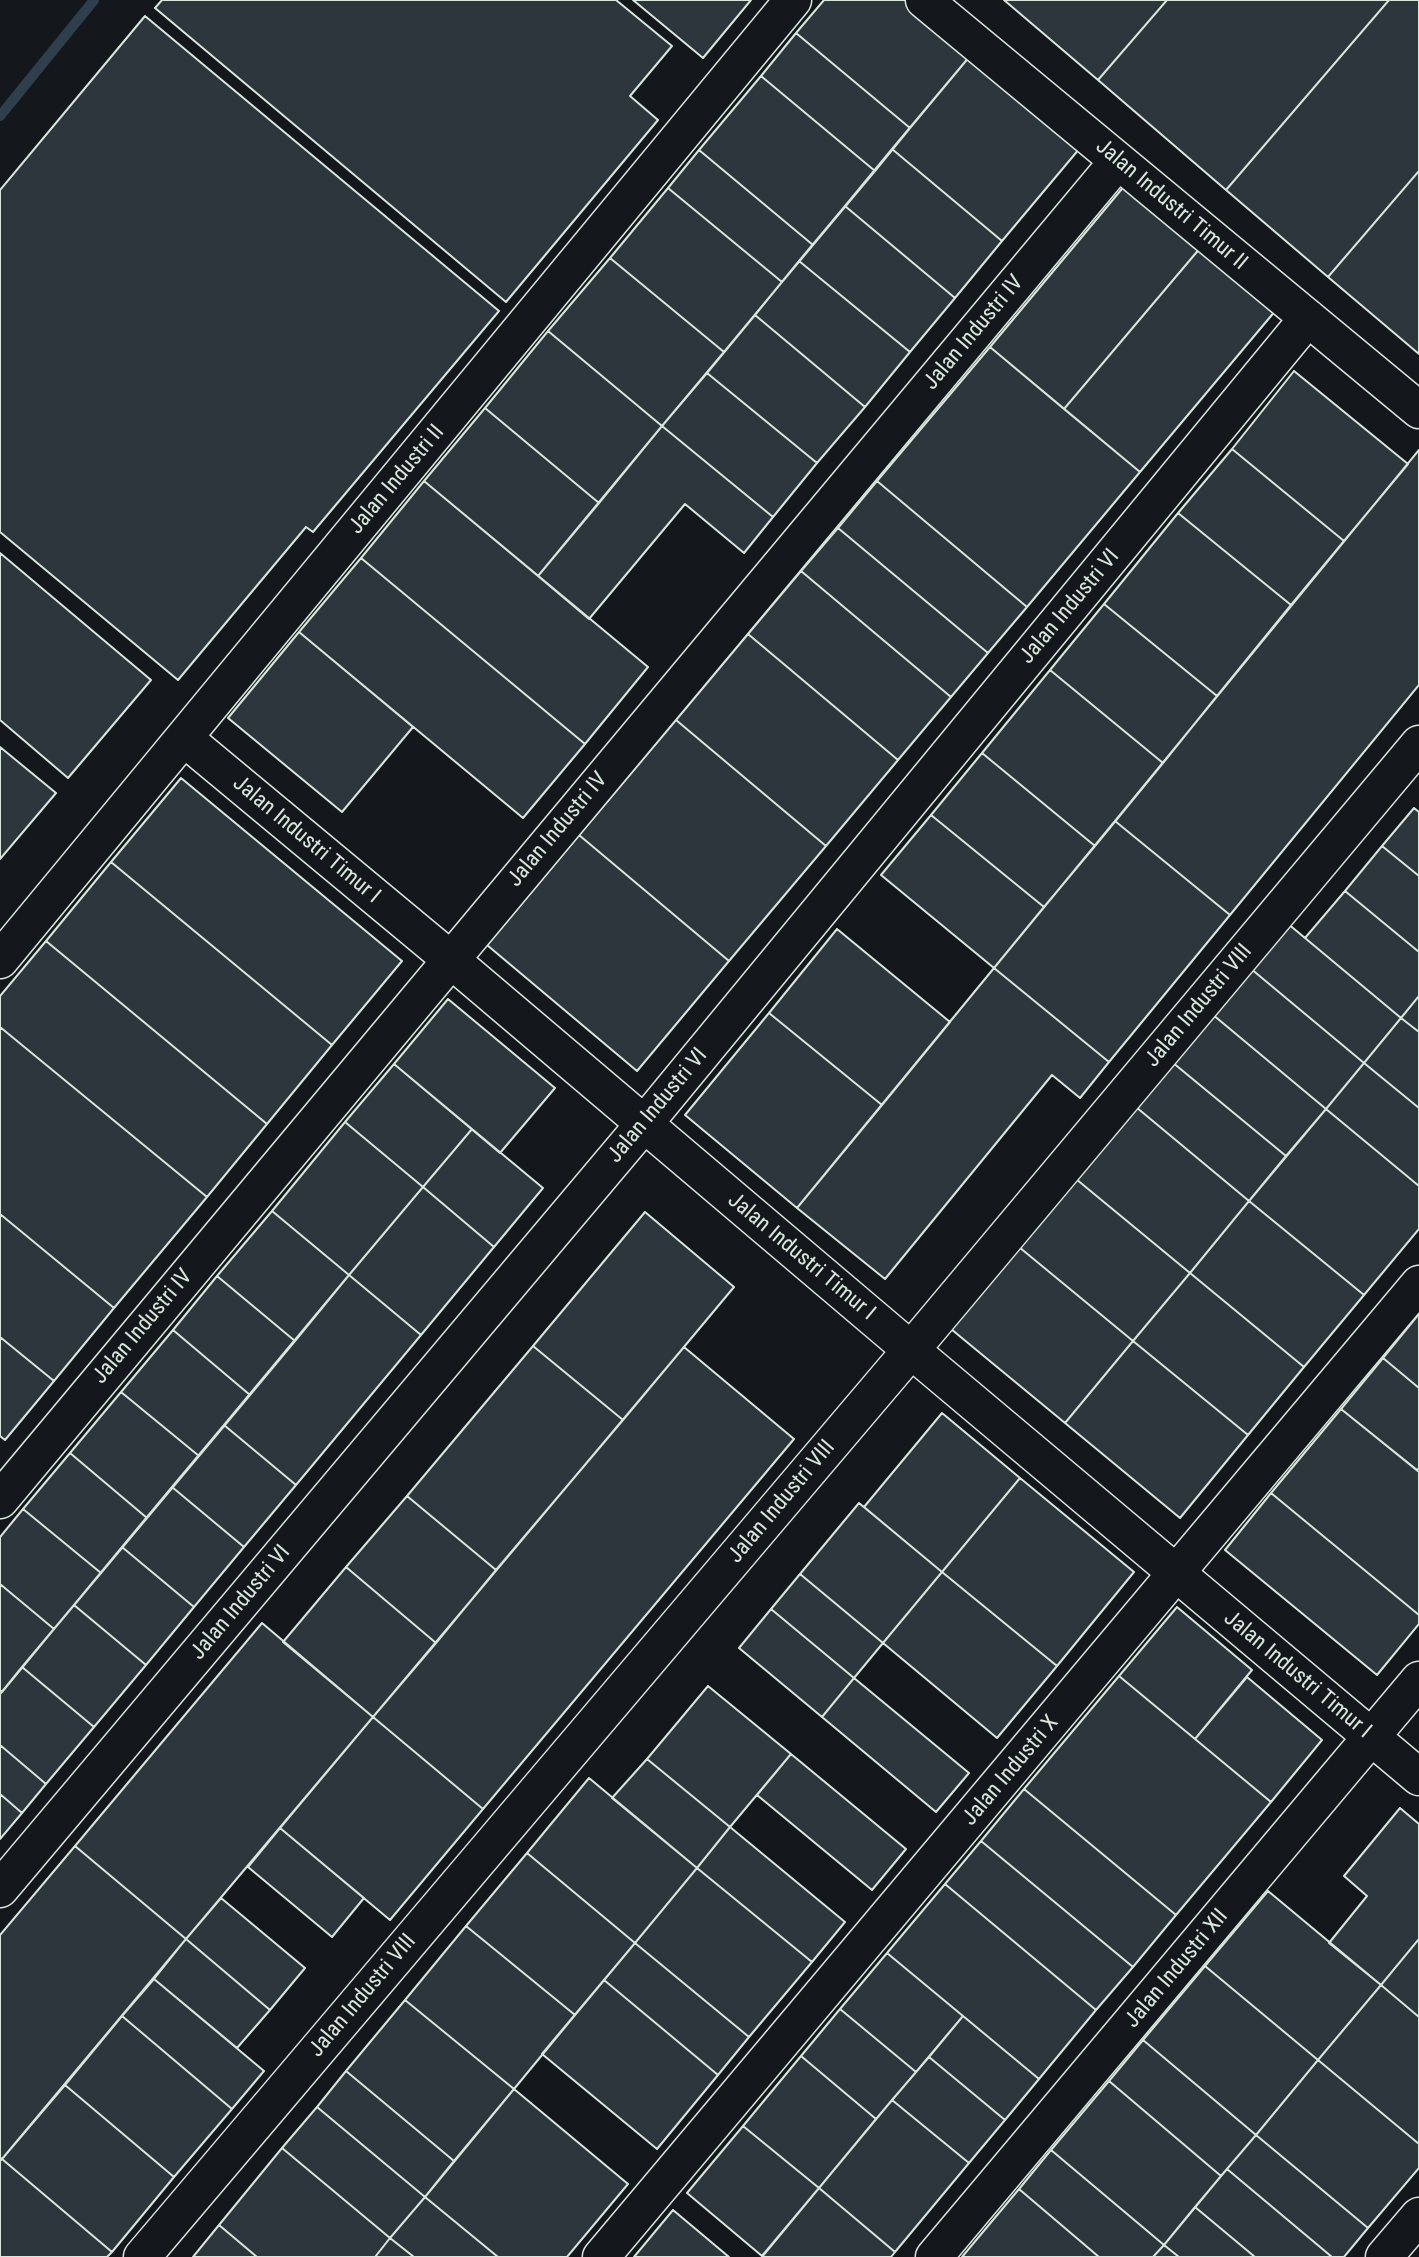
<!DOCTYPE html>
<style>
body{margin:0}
canvas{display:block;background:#14181c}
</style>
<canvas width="1419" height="2257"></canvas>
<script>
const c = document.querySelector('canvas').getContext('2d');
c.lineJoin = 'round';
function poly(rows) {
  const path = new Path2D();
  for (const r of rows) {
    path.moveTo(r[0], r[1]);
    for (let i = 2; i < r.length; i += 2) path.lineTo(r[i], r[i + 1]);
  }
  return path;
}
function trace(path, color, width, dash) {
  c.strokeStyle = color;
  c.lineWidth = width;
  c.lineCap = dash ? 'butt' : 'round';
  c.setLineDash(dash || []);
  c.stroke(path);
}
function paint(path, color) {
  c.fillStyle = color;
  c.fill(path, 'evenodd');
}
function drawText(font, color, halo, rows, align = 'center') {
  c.font = font + ' "Roboto Condensed",sans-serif';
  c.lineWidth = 6;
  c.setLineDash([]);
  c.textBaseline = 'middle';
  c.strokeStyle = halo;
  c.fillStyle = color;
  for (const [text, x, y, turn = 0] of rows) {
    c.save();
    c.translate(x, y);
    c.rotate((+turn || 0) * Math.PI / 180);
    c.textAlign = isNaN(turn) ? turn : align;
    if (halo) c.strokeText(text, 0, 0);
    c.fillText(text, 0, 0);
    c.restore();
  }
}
trace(poly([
 [0,116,94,0]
]), '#2f3f4d', 10);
const building = poly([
 [162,0,616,0,672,46,630,96,658,120,506,302,155,8,162,0],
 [633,0,751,0,703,58,633,0],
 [824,0,914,0,975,50,910,128,796,33,824,0],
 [1004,0,1167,0,1098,80,1004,0],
 [1167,0,1389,0,1226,190,1098,80,1167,0],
 [1389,0,1419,0,1419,171,1328,277,1226,190,1389,0],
 [145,16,499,311,313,532,306,527,178,680,0,532,0,190,145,16],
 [796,33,910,128,875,171,761,76,796,33],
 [975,50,1085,142,1002,241,892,149,975,50],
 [761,76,875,171,813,245,699,150,761,76],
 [892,149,1002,241,955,298,845,206,892,149],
 [699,150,813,245,782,282,668,188,699,150],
 [1419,171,1419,354,1328,277,1419,171],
 [1126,184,1201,247,1064,409,990,347,1126,184],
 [668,188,782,282,724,352,610,258,668,188],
 [845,206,955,298,910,352,799,261,845,206],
 [1201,247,1276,310,1140,472,1064,409,1201,247],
 [610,258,724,352,662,426,548,331,610,258],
 [799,261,910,352,865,407,755,315,799,261],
 [755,315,865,407,817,463,707,373,755,315],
 [548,331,662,426,599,503,485,408,548,331],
 [990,347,1140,472,1027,607,877,481,990,347],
 [1294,371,1408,464,1344,541,1232,449,1294,371],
 [707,373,817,463,773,517,662,426,707,373],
 [485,408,599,503,538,576,424,481,485,408],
 [662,426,773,517,744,553,685,504,589,619,538,576,662,426],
 [1232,449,1344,541,1291,605,1178,513,1232,449],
 [1419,450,1419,685,1230,915,1115,821,1419,450],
 [424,481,648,667,585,744,361,558,424,481],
 [877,481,1027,607,988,653,838,528,877,481],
 [1178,513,1291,605,1217,696,1104,604,1178,513],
 [838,528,988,653,951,697,801,571,838,528],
 [0,553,151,680,68,778,0,720,0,553],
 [361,558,585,744,523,818,299,632,361,558],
 [801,571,951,697,898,760,748,634,801,571],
 [1104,604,1217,696,1163,763,1050,670,1104,604],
 [299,632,413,727,342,812,228,718,299,632],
 [748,634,898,760,826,846,676,720,748,634],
 [1050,670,1163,763,1095,846,982,753,1050,670],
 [676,720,826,846,729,961,579,835,676,720],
 [0,747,56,793,0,859,0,747],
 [982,753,1095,846,1044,907,931,815,982,753],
 [181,778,402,961,332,1045,111,862,181,778],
 [1414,808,1419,812,1419,876,1382,846,1414,808],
 [931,815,1044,907,994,968,881,875,931,815],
 [1115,821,1230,915,1109,1062,994,968,1115,821],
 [579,835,729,961,637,1071,487,945,579,835],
 [1382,846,1419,876,1419,952,1345,891,1382,846],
 [111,862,332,1045,267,1124,46,941,111,862],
 [1345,891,1419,952,1419,996,1401,1018,1305,938,1345,891],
 [1287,923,1401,1018,1364,1063,1250,968,1287,923],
 [837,929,950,1022,882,1105,769,1013,837,929],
 [46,941,267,1124,207,1197,0,1027,0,996,46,941],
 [994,968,1109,1062,1080,1098,1052,1075,885,1279,797,1208,994,968],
 [1250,968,1364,1063,1326,1109,1212,1014,1250,968],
 [1419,996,1419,1032,1401,1018,1419,996],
 [448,999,555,1088,500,1153,394,1064,448,999],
 [769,1013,882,1105,797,1208,685,1115,769,1013],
 [1212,1014,1326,1109,1286,1156,1172,1062,1212,1014],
 [1401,1018,1419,1032,1419,1108,1364,1063,1401,1018],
 [0,1027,207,1197,114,1308,0,1214,0,1027],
 [1172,1062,1286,1156,1249,1201,1136,1107,1172,1062],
 [1364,1063,1419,1108,1419,1186,1326,1109,1364,1063],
 [394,1064,472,1129,423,1187,345,1122,394,1064],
 [1136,1107,1249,1201,1190,1273,1076,1179,1136,1107],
 [1326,1109,1419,1186,1419,1229,1364,1295,1249,1201,1326,1109],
 [345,1122,423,1187,349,1275,272,1211,345,1122],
 [472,1129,543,1188,494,1247,423,1187,472,1129],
 [1076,1179,1190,1273,1133,1341,1019,1247,1076,1179],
 [423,1187,494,1247,421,1335,349,1275,423,1187],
 [1249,1201,1364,1295,1304,1367,1190,1273,1249,1201],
 [272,1211,349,1275,295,1341,217,1276,272,1211],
 [645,1212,734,1287,623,1420,533,1346,645,1212],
 [0,1214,114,1308,54,1381,0,1337,0,1214],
 [1019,1247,1133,1341,1065,1423,951,1329,1019,1247],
 [1190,1273,1304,1367,1248,1435,1133,1341,1190,1273],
 [349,1275,421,1335,296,1485,224,1425,349,1275],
 [217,1276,295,1341,250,1395,173,1330,217,1276],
 [1419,1314,1419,1388,1383,1358,1419,1314],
 [173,1330,250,1395,199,1456,121,1392,173,1330],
 [0,1337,54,1381,5,1440,0,1436,0,1337],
 [1133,1341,1248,1435,1180,1518,1065,1423,1133,1341],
 [533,1346,623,1420,496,1570,407,1496,533,1346],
 [684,1347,794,1439,483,1809,373,1717,684,1347],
 [1383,1358,1419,1388,1419,1468,1417,1470,1341,1409,1383,1358],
 [121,1392,199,1456,147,1518,70,1453,121,1392],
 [1341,1409,1419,1472,1419,1615,1271,1493,1341,1409],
 [942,1413,1020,1478,942,1572,864,1507,942,1413],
 [224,1425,296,1485,244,1547,172,1487,224,1425],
 [70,1453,147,1518,101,1573,23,1509,70,1453],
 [1020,1478,1134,1572,1057,1666,942,1572,1020,1478],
 [172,1487,244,1547,194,1607,122,1547,172,1487],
 [1271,1493,1419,1615,1419,1624,1377,1675,1225,1550,1271,1493],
 [407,1496,496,1570,436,1643,346,1567,407,1496],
 [859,1503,942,1572,883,1643,800,1574,859,1503],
 [23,1509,101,1573,54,1629,0,1584,0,1537,23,1509],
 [122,1547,194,1607,146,1665,74,1605,122,1547],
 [346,1567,436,1643,373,1717,283,1642,346,1567],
 [942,1572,1057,1666,997,1738,883,1643,942,1572],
 [800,1574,883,1643,854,1678,771,1609,800,1574],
 [0,1584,54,1629,2,1692,0,1690,0,1584],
 [74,1605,146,1665,94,1727,22,1667,74,1605],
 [1177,1607,1252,1670,1195,1739,1119,1676,1177,1607],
 [771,1609,854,1678,822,1717,739,1648,771,1609],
 [262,1623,373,1717,186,1939,75,1846,262,1623],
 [22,1667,94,1727,46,1784,0,1745,0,1694,22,1667],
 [1119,1676,1271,1802,1176,1915,1024,1789,1119,1676],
 [1247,1677,1322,1740,1271,1802,1195,1739,1247,1677],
 [854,1678,969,1773,936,1812,822,1717,854,1678],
 [708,1686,791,1754,730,1827,647,1759,708,1686],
 [373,1717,483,1809,390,1920,280,1828,373,1717],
 [0,1745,46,1784,22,1813,0,1794,0,1745],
 [791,1754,906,1849,872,1890,757,1795,791,1754],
 [647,1759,730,1827,697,1868,612,1798,647,1759],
 [589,1778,697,1868,635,1943,527,1853,589,1778],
 [1024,1789,1176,1915,1133,1967,981,1841,1024,1789],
 [0,1794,22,1813,0,1839,0,1794],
 [1400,1808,1419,1824,1419,1939,1381,1985,1329,1943,1367,1896,1344,1876,1400,1808],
 [730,1827,845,1922,812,1962,697,1868,730,1827],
 [280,1828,364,1898,332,1937,248,1867,280,1828],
 [981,1841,1133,1967,1096,2010,945,1884,981,1841],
 [75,1846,186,1939,2,2159,0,2158,0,1935,75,1846],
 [527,1853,635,1943,575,2015,466,1926,527,1853],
 [697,1868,812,1962,749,2037,635,1943,697,1868],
 [945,1884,1096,2010,1039,2079,887,1953,945,1884],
 [1268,1891,1381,1985,1318,2060,1205,1966,1268,1891],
 [221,1898,305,1968,270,2010,186,1939,221,1898],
 [466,1926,575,2015,514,2089,405,2000,466,1926],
 [186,1939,270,2010,237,2048,154,1979,186,1939],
 [1419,1939,1419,2017,1381,1985,1419,1939],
 [635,1943,749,2037,718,2075,604,1980,635,1943],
 [887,1953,963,2016,916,2072,840,2009,887,1953],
 [1205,1966,1318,2060,1256,2135,1143,2040,1205,1966],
 [154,1979,264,2071,232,2109,122,2016,154,1979],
 [604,1980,718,2075,657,2149,542,2054,604,1980],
 [1381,1985,1419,2017,1419,2144,1318,2060,1381,1985],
 [405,2000,514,2089,454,2161,346,2071,405,2000],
 [840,2009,916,2072,876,2119,801,2056,840,2009],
 [122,2016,232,2109,174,2177,65,2085,122,2016],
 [963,2016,1039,2079,1005,2120,929,2057,963,2016],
 [1143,2040,1256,2135,1221,2176,1109,2081,1143,2040],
 [801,2056,876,2119,819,2188,743,2126,801,2056],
 [929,2057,1005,2120,969,2163,892,2100,929,2057],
 [1318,2060,1419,2144,1419,2168,1368,2228,1256,2135,1318,2060],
 [346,2071,454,2161,425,2197,317,2107,346,2071],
 [1109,2081,1221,2176,1164,2245,1051,2150,1109,2081],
 [65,2085,174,2177,112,2252,2,2159,65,2085],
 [514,2089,628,2184,567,2257,498,2257,425,2197,514,2089],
 [892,2100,969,2163,895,2252,819,2188,892,2100],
 [317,2107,425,2197,390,2238,282,2148,317,2107],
 [743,2126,819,2188,762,2256,687,2193,743,2126],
 [1256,2135,1368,2228,1344,2257,1332,2257,1227,2169,1256,2135],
 [282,2148,390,2238,375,2257,257,2257,219,2225,282,2148],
 [1051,2150,1164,2245,1153,2257,1099,2257,1019,2189,1051,2150],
 [2,2159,112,2252,107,2257,0,2257,0,2161,2,2159],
 [1227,2169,1332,2257,1255,2257,1195,2207,1227,2169],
 [819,2188,895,2252,891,2257,762,2257,819,2188],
 [1019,2189,1099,2257,962,2257,1019,2189],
 [425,2197,498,2257,414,2257,390,2238,425,2197],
 [1195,2207,1255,2257,1179,2257,1164,2245,1195,2207],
 [673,2210,729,2257,634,2257,673,2210],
 [219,2225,257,2257,193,2257,219,2225],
 [390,2238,414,2257,375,2257,390,2238],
 [1164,2245,1179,2257,1153,2257,1164,2245]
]);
paint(building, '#2c363c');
trace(building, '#d8e6dc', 2);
const minor = poly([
 [924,0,1419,410],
 [184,738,450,959,911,1350,1419,1777],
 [0,960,793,0],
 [0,1500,1118,161],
 [0,1889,644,1124,1308,318],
 [142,2257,911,1350,1419,744],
 [601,2257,1419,1284],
 [934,2257,1419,1680],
 [1384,2257,1419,2216]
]);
trace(minor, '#d8e6dc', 39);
trace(minor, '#14181c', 36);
drawText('22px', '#d8e6dc', '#14181c', [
 ["Jalan Industri Timur II",1171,205,40],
 ["Jalan Industri IV",974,333,-50],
 ["Jalan Industri II",397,480,-50],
 ["Jalan Industri VI",1070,607,-50],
 ["Jalan Industri IV",558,830,-50],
 ["Jalan Industri Timur I",306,840,40],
 ["Jalan Industri VIII",1199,1006,-50],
 ["Jalan Industri VI",658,1106,-50],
 ["Jalan Industri Timur I",801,1257,40],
 ["Jalan Industri IV",143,1327,-50],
 ["Jalan Industri VIII",782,1502,-50],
 ["Jalan Industri VI",241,1603,-50],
 ["Jalan Industri Timur I",1297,1675,40],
 ["Jalan Industri X",1011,1771,-50],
 ["Jalan Industri XII",1177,1969,-50],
 ["Jalan Industri VIII",363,1996,-50]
]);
</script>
